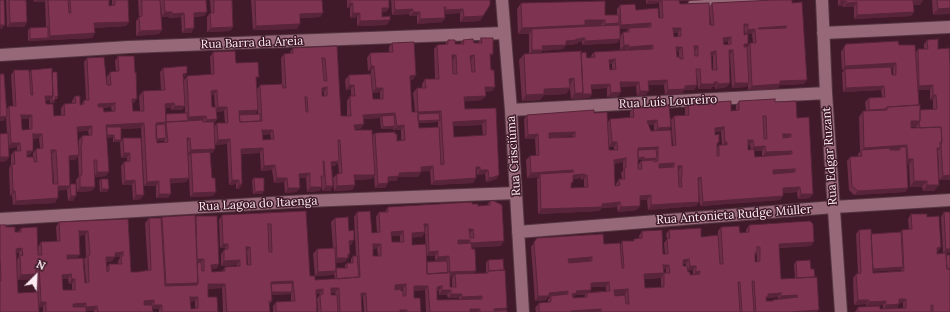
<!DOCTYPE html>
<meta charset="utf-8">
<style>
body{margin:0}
#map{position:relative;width:950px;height:312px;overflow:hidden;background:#401a29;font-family:Lora,serif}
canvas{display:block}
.north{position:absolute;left:16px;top:256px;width:40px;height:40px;-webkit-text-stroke:3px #401a29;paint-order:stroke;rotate:24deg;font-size:11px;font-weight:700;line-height:16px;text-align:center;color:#fcecf1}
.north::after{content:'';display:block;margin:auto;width:14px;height:18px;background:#fcecf1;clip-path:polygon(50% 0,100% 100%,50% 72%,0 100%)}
</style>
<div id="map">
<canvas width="950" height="312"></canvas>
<div class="north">N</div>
</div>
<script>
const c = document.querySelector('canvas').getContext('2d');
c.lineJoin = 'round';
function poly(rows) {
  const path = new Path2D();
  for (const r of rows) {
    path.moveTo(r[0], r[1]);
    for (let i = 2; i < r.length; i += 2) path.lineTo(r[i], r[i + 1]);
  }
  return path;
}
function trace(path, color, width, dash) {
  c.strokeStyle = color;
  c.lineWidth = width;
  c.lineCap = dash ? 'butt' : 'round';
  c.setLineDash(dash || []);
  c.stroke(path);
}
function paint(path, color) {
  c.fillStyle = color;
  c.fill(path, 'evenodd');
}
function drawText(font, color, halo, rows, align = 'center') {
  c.font = font + ' Lora,serif';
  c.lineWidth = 3;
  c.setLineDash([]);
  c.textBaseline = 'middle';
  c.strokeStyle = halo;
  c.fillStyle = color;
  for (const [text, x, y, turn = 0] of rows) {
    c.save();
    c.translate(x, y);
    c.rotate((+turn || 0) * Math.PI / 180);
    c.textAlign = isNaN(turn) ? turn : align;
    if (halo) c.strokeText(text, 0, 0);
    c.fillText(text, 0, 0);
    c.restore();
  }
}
const minor = poly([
 [502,0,511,110,523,312],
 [822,0,826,93,841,312],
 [694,5,766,0],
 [823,33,950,27],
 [0,55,129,47,504,33],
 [511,110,826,93],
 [0,219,306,201,516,193],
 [518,232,834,207,950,200]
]);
trace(minor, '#543642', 14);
trace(minor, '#976978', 12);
paint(poly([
 [6,0,26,0,27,22,24,27,7,27],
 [34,0,109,0,109,6,112,5,112,0,128,0,129,22,126,26,94,28,95,33,92,38,28,41,28,30,30,28,46,27,45,2,34,2],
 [138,0,206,0,207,12,204,16,194,17,194,28,191,33,182,33,181,17,169,18,169,17,161,17,161,4,162,30,159,34,136,36,136,21,139,17],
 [210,0,232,0,233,27,230,31,207,32,207,17,210,13,211,13],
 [251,0,322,0,323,13,320,17,300,18,297,29,253,30],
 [347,0,389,0,389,8,386,12,382,12,382,17,387,25,357,26,357,17,350,18,350,8,347,8],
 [391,0,490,0,480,21,460,22,460,13,445,14,445,18,442,22,417,24,417,16,410,16,409,14,392,15],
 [646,0,704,0,679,1,680,4,710,25,711,25,709,7,712,3,792,0,804,84,780,85,777,89,748,90,748,84,746,87,732,88,730,55,729,55,727,87,715,89,715,87,712,87,711,89,698,89,697,76,697,85,694,90,684,90,682,94,665,95,664,85,648,85,646,95,637,96,636,86,620,87,621,92,617,97,607,97,607,88,592,89,592,94,589,98,571,99,570,88,566,94,544,95,540,100,522,101,519,60,524,54,529,54,529,34,518,34,517,9,521,3,605,15,617,15,617,9,620,5,660,18,659,3,646,4],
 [744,28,745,34,752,34,753,43,750,43,747,47,746,47,744,35],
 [620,29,628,29,626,32,623,32,620,36],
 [674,33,678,33,678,36,674,37],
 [620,38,620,50,626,50,594,52,591,56,591,58,587,58,581,53,540,54,542,51,563,49,566,45,573,45,574,44,577,44,578,42,582,42,582,45,617,43],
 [724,42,728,42,728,44,724,45],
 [679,51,679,57,677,57,677,52],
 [711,56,713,56,713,70,712,70],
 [609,64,612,64,612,69,610,70],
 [838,0,923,0,920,5,913,5,914,12,911,16,854,19,854,7,843,7,843,6,838,6],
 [932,0,950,0,933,15],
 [481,38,490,58,491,70,495,87,492,91,485,92,482,100,464,101,465,109,496,108,499,175,496,179,491,181,486,182,485,174,477,175,477,171,476,171,476,178,473,183,431,185,430,171,421,171,418,177,398,177,396,181,388,181,385,188,375,188,374,176,372,179,355,180,355,185,352,190,334,191,333,178,337,174,339,174,338,162,335,166,332,166,333,186,330,191,322,191,322,179,322,187,319,191,307,192,306,178,299,178,300,188,296,192,285,193,284,182,274,183,272,170,261,171,260,153,241,154,242,184,239,189,236,189,236,184,229,185,227,144,215,145,215,149,212,153,210,153,213,196,190,197,189,178,186,182,170,183,168,198,156,198,156,186,144,186,141,128,121,129,121,140,120,142,113,142,113,137,107,138,106,176,95,177,92,191,77,192,76,180,79,176,78,156,75,160,69,160,70,184,73,201,68,201,67,190,58,190,55,203,13,205,12,195,10,196,9,169,11,164,11,155,14,151,17,151,17,147,8,148,9,157,6,161,0,162,0,134,7,133,6,117,3,121,0,121,0,74,6,110,9,106,13,106,11,75,14,70,29,73,31,70,52,72,58,96,57,99,55,99,55,100,54,103,50,103,50,100,45,101,46,104,54,116,61,115,61,108,64,104,72,103,72,101,75,96,80,105,81,105,84,100,86,100,84,62,87,58,107,85,107,77,110,72,116,72,115,61,118,56,134,103,132,103,133,111,140,111,139,96,143,91,161,90,160,72,163,68,184,78,184,80,187,76,211,75,210,57,213,52,236,63,256,81,257,89,260,85,282,85,281,58,284,54,290,54,290,52,293,48,337,46,341,116,347,116,347,101,350,96,351,96,351,89,346,90,345,80,349,75,371,75,371,71,368,71,367,58,370,53,389,52,389,47,392,43,413,80,410,80,412,112,415,112,413,93,417,88,422,88,422,84,425,79,435,79,434,49,437,45,445,44,448,40,455,44,460,44,463,40,474,43,478,43],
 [322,92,324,92,324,96,322,96],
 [380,92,380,99,373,99,372,93],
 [211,95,214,95,215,107,212,107],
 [185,106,185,113,166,114,166,108,171,108,171,110,182,110],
 [111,107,112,112,104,112,103,108],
 [258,110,258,114,255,114],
 [224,111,225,123,217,123,214,127,214,123,217,119,216,112],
 [380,118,381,129,393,129,393,130,401,130,401,140,397,141,395,134,375,133,373,135,355,130,355,129,360,129,364,124,363,119],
 [21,119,29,119,29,130,22,130],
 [438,122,438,127,419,128,419,123],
 [482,125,483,136,454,137,453,126],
 [77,131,88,131,89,135,82,136,79,140,79,147,78,149],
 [270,134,271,139,263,140,263,135],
 [39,138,40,148,36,149,33,153,33,157,27,157,27,155,30,155,33,139],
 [157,141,164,141,164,142,157,143],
 [52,154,54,184,53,184],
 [927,40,938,49,949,49,950,48,950,180,939,180,938,152,934,191,923,191,922,187,910,187,909,165,907,165,908,188,905,192,854,195,849,190,847,161,850,157,858,156,858,154,860,152,859,117,863,111,866,111,865,102,869,98,882,97,881,90,843,92,842,73,844,70,842,70,841,52,846,44,899,45,916,52,918,49,924,49,924,44],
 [891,68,893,68,893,75,892,75],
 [918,90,930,90,930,100,933,99,933,109,920,110,919,105],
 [911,127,916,127,916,128,911,128],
 [739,101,775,102,797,118,813,194,810,198,798,199,797,192,783,193,780,200,700,206,698,182,699,202,696,206,648,210,647,200,640,200,637,210,618,212,617,207,602,208,599,211,538,214,537,179,539,177,527,178,526,160,530,156,536,155,535,139,525,139,524,119,527,115,594,113,608,122,610,119,630,117,630,112,633,108,669,105,669,130,672,146,673,146,671,120,674,116,685,115,685,108,688,104,731,111,736,111,736,105],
 [648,125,654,125,654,131,651,131],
 [715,132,721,132,722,145,719,145,717,148,717,145,719,142,715,135],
 [572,136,572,137,549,138],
 [748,145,750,145,751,150,748,150],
 [609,147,614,147,614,150,609,150],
 [754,151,762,151,762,156,755,157],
 [638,160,643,160,643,161,641,161,638,165],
 [623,162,623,170,621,173,622,179,619,179,616,184,616,185,615,186,614,164],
 [678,170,679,170,679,180,678,180],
 [581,178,581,180,584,179,584,187,571,188,571,186,573,179],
 [123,138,141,138,141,199,133,200,132,185,122,185,121,166,124,162,127,161,127,158,121,158,120,143],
 [254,178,264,191,262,194,253,194,252,180],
 [101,179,107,192,100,192,99,181],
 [490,201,501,246,472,247,475,273,486,273,486,263,488,260,506,310,507,312,426,312,425,290,414,291,414,298,421,312,364,312,363,297,361,297,362,312,318,312,317,299,320,294,316,294,317,312,273,312,273,306,276,302,291,301,291,294,272,295,272,301,269,305,270,312,223,312,222,288,208,289,208,297,218,312,159,312,159,309,152,309,153,312,94,312,94,311,86,311,86,312,43,312,43,307,0,312,0,225,6,227,15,232,18,232,21,228,38,247,41,242,57,241,56,227,59,222,128,219,131,272,137,272,148,270,145,223,149,218,161,218,162,217,196,216,219,264,216,269,211,269,212,272,222,272,225,267,237,267,237,265,221,266,221,254,224,250,225,249,225,248,220,248,219,220,222,215,306,211,310,276,315,276,313,254,317,249,333,248,331,222,335,218,349,231,351,245,350,245,348,257,345,262,335,263,336,269,345,268,345,265,347,263,351,263,351,259,353,256,356,256,354,217,357,212,372,233,377,233,376,217,379,212,385,212,388,207,472,204,478,206,487,205],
 [425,232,426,250,412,245,412,237,422,237],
 [85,235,86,257,84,259,86,283,85,283,77,259,79,236],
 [391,236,400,236,400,242,392,242],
 [377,248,378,256,373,256,373,249],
 [246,251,247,251,248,265,247,265],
 [16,253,19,253,19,256,17,260],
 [426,256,435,256,435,261,427,262],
 [115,257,120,257,120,258,118,261,118,264,109,264,107,267,106,262,112,261],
 [334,273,335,279,315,280,315,276,333,275],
 [36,275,37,292,18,293,18,280,33,279],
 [450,277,453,277,452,278,452,287,450,287],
 [62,279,68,279,69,284,72,284,72,290,63,290],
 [395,289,403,289,403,291,401,291],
 [437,291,439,291,439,295,447,295,448,298,459,298,459,300,437,300],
 [331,293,335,293,336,295,331,295],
 [195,301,195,308,191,309,190,302],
 [944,212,950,212,950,253,946,253,950,312,855,312,858,307,883,309,883,305,866,306,866,304,854,305,853,278,856,274,858,274,856,234,859,230,871,234,901,232,902,230,909,229,908,219,911,214,927,217,938,252,937,252,937,254,943,253,941,217],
 [901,270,901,271,873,273,873,271],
 [899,303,903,303,903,308,897,308],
 [749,225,811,246,779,248,781,279,795,278,794,264,796,261,811,269,817,312,536,312,535,308,539,303,548,302,548,300,550,297,548,297,546,300,535,301,531,247,537,238,604,244,621,244,622,241,633,241,634,239,639,239,639,236,642,231,663,254,665,254,664,243,667,239,666,234,669,230,701,237,718,243,718,231,721,227,740,233,746,232,746,230],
 [757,253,757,262,755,262,755,256],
 [683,264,686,264,686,266,683,266],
 [663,269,666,269,666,273,664,273,661,278,661,287,645,288,644,279,661,278,664,273],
 [688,270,693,270,693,275,690,275,688,272],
 [591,287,606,287,606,291,590,292,591,290],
 [625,294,625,296,615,296,615,295],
 [575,295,585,295,584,298,573,298],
 [778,297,778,299,773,300,772,301,766,301,766,300,767,298]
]), '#6c2d46');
paint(poly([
 [36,0,46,0,45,2,34,2],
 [662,0,704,0,662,2],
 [913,0,923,0,920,5,910,5],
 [648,1,661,1,659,3,646,4],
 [841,1,846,1,843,6,838,6],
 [857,2,854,7,843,7,847,3],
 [350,3,353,3,350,8,347,8],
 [382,8,389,8,386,12,379,12],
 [950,8,950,14,933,15,938,9],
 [413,9,409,14,392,15,395,10],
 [463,9,460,13,443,14,446,10],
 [165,12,172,12,169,17,161,17],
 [207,12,204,16,190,17,194,13],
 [413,12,420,12,417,16,410,16],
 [914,12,911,16,854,19,857,15],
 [184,13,181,17,169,18,172,14],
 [323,13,320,17,297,18,300,14],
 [353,13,360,13,357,17,350,18],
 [483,16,480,21,460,22,464,17],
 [445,18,442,22,417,24,420,19],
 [390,20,387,25,357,26,360,21],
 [585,20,605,20,600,26,584,26,581,31,532,29,529,34,518,34,522,28],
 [27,22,24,27,7,27,10,23],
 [129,22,126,26,91,28,94,23],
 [619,23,615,29,601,30,605,24],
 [651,23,647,28,629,28,628,29,618,29,621,25],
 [300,24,297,29,253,30,256,26],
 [744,24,748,24,744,28,740,28],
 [0,25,5,25,2,29,0,29],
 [786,26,783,31,756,32,758,28],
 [233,27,230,31,207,32,211,28],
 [194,28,191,33,182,33,185,29],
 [673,28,681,28,678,33,670,33],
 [755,29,752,34,745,34,748,30],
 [162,30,159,34,136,36,140,31],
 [95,33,92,38,47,40,50,36],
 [731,37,728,42,720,42,723,38],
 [48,38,47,40,28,41,30,39],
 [581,38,585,38,582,42,578,42,577,44,574,44,573,45,566,45,563,49,542,51,539,54,529,55,532,50,542,46],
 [620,39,617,43,582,45,585,41],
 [744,44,748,44,745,48,741,48],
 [624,45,629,45,626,50,620,50],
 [653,45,650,50,626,51,629,47],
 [694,46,698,46,695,51],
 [676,47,682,47,679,51,673,52],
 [729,50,733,50,730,55,726,55],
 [716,51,713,56,708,56,711,52],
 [490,54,493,54,490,58],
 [452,55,456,55,453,60,449,60],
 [474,55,471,60,467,60,470,56],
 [615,59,612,64,606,64,609,60],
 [896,63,893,68,845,70,845,69,844,70,842,70,845,66],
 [371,66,374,66,371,71,368,71],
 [187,73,184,78,183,74],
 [416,75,413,80,407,80,410,76],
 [574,78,570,85,569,79],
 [667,80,664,85,645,85,648,81],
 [807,80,804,84,780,85,777,89,748,90,752,86,780,81],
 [620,82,639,82,636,86,617,87],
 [714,82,718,82,715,87,712,87,711,89,698,89,701,84],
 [730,83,727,87,715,89,718,84],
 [735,83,749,83,746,87,732,88],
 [610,84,607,88,588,89,591,85],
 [349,85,354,85,351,89,346,90],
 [697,85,694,90,684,90,682,94,665,95,668,90,685,86],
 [933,85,930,90,916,90,919,86],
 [884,86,881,90,843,92,846,88],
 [327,87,324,92,319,92,322,88],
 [485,87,495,87,492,91,482,92],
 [376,88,383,88,380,92,372,93],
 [570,88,566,94,544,95,540,100,522,101,526,95,544,89],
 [217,90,214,95,208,96,211,91],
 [640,91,649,91,646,95,637,96],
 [621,92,617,97,607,97,611,93],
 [575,93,583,93,592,94,589,98,571,99],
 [933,95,936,95,933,99,930,100],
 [45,96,53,96,50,100,42,101],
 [486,96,482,100,461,102,464,97],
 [132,99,137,99,134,103,129,103],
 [55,100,54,103,50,103,52,101],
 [115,103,111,107,95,108,98,104],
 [174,103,171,108,162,108,165,104],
 [175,106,185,106,182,110,171,110],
 [218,107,227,107,224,111,215,112],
 [886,109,883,113,866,114,869,110],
 [258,110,255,115,236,116,239,111],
 [441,111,438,115,417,116,418,112],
 [395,113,392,118,382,116,380,118,360,119,363,115],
 [21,115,32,115,29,119,18,119],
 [7,116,3,121,0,121,0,117],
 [206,116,203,120,186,121,189,117],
 [217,119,214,124,203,124,207,120],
 [440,120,438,122,415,123,417,121],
 [486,120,482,125,450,126,453,122],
 [657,120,654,125,644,125,647,121],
 [911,121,920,121,916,127,906,127],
 [166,122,163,127,154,127,156,123],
 [144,123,141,128,105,130,106,125],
 [364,124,360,129,351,129,354,125],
 [404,125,401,130,393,130,397,126],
 [92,126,88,131,74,132,77,127],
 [395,126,393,129,381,129,383,127],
 [671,127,668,132,654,132,658,128],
 [724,127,721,132,712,132,715,128],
 [262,130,273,130,270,134,259,135],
 [575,132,572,136,546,138,549,133],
 [33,134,42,134,39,138,30,139],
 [538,134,535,139,525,139,528,135],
 [783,134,791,134,787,138,780,138],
 [105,135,114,135,113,137,104,138],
 [166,138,164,141,153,141,155,139],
 [187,138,190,138,187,142],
 [230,139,227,144,215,145,218,140],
 [115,140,121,140,120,142,113,142],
 [748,140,753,140,750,145,745,145],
 [612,142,617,142,614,147,609,147],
 [725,142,727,142,724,147,722,147],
 [940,142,942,142,938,148,940,148,936,154,933,154],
 [11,143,20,143,17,147,8,148],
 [907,145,903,151,900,150,900,147,897,152,861,152,864,148],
 [765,146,762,151,751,151,754,147],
 [658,147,655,151,636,152,638,148],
 [263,148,260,153,237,154,241,149],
 [215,149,212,153,191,154,191,153,190,155,187,155,191,150],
 [51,150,56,150,52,154,48,155],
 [27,151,33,151,30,155,24,155],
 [792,151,789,155,762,157,766,152],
 [124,153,130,153,127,158,121,158],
 [79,155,75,160,66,160,69,156],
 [0,157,9,157,6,161,0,162],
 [644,157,643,160,635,160,637,158],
 [626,158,623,162,610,164,614,160],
 [657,158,655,160,643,161,644,159],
 [908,159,913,159,909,165,904,165],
 [339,161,335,166,328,166,331,162],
 [674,163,671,168,656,169,659,164],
 [275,165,272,170,261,171,264,166],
 [433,166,430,171,418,172,421,167],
 [678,166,682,166,679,170,675,171],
 [476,167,480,167,477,171,472,171],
 [795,169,792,173,769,175,773,170],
 [480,170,488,170,485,174,477,175],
 [573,170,570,175,540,174,539,177,527,178,531,173],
 [97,172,109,172,106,176,94,177],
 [421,172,418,177,398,177,396,181,385,181,388,177,399,173],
 [310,173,306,178,295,178,299,174],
 [584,174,581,178,570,179,573,175],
 [354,175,375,175,372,179,351,180],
 [499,175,496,179,491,181,486,182,489,178],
 [584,175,587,175,584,179,581,180],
 [950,175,950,180,939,180,943,176],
 [701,177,698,182,698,178],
 [189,178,186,182,167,184,170,179],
 [277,178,287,178,284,182,274,183],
 [476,178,473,183,431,185,434,181],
 [135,180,132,185,122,185,125,181],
 [232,180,239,180,236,184,229,185],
 [159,181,156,186,144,186,147,182],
 [914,181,927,181,922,187,910,187],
 [388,183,385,188,375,188,378,184],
 [239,184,242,184,239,189,236,189],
 [355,185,352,190,334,191,337,186],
 [927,185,939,185,934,191,923,191],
 [58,186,70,186,67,190,55,191],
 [326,186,333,186,330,191,322,191],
 [80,187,95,187,92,191,77,192],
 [310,187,322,187,319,191,307,192],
 [800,187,797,192,780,193,783,188],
 [288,188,300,188,296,192,285,193],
 [908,188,905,192,854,195,858,191],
 [102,189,109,189,107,192,100,192],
 [13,191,15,191,12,195,10,196],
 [264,191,262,194,253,194,255,192],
 [216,192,213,196,190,197,193,193],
 [159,194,171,194,168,198,156,198],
 [801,194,813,194,810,198,798,199],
 [136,195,144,195,141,199,133,200],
 [651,195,647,200,636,200,640,196],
 [71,196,76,196,73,201,68,201],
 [783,196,780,200,700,206,703,202],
 [58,198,55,203,13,205,16,201],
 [620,202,617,207,602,208,599,211,538,214,541,209],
 [699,202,696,206,648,210,651,205],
 [640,206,637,210,618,212,621,207],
 [424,224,428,224,425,228],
 [469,229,473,229,470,234,466,234],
 [79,231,88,231,85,235,76,236],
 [403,231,400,236,388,236,391,232],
 [425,232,422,237,409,238,412,233],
 [354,240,351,245,346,245,349,241],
 [458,240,470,240,467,244,455,245],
 [504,241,501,246,467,248,470,243],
 [814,242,811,246,776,248,779,244],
 [223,244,228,244,225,248,220,248],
 [373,244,381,244,377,248,369,249],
 [246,247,250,247,247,251,243,251],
 [941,247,938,252,934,252,937,248],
 [22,248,19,253,13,253,16,249],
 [946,249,950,249,950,253,943,254],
 [438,251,435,256,426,256,429,252],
 [123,252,120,257,115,257,112,261,103,262,106,257,115,253],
 [348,254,350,254,345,262,334,263,337,258],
 [67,255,80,255,77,259,64,260],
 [449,256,446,261,435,261,438,257],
 [592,257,589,261,565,263,568,259],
 [196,259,204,259,200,263,193,264],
 [689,259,686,264,680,264,683,260],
 [240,260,237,265,221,266,224,261],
 [219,264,216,269,208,269,211,265],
 [663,265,669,265,666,269,660,270],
 [690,266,696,266,693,270,687,271],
 [903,267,901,270,870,272,872,269],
 [336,271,333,275,315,276,318,272],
 [476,271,473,276,455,274,453,277,424,278,450,272],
 [700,271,696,276,693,276,696,272],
 [664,273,661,278,641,279,644,274],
 [36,274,33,279,18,280,21,275],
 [71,274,68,279,59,279,62,275],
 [72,279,75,279,72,284,69,284],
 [293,281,290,286,270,286,271,282],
 [609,282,606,287,588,287,591,283],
 [198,283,194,289,162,290,166,284],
 [208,284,225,284,222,288,205,289],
 [406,284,403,289,392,290,395,285],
 [414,286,428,286,425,290,411,291],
 [442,286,439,291,433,291,437,287],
 [331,288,339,288,335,293,328,293],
 [323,289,320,294,313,294,316,290],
 [628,289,625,294,611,295,614,290],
 [442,290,451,290,447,295,439,295],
 [591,290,588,294,587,293,585,295,575,295,574,298,569,298,572,294,576,291],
 [568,291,565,296,551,296,550,297,548,297,546,300,535,301,538,296,549,293],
 [270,292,292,292,291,294,268,295],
 [361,293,366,293,363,297,358,297],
 [781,293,778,297,767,298,765,301,762,302,768,294],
 [451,294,462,294,459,298,448,298],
 [797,295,794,299,778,300,781,296],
 [482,296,479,300,459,301,462,297],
 [190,297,198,297,195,301,187,302],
 [899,299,906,299,903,303,896,304],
 [154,300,151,305,141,305,144,301],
 [858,300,869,300,866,304,854,305],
 [886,301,883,305,866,306,869,302],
 [41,302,46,302,43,307,38,307],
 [86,303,83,308,70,309,73,304],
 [899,304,896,309,883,310,886,305],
 [154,305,162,305,159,309,151,309],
 [97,306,94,311,83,311,86,307],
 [507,308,504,312,492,312,494,309],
 [470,309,480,309,478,312,468,312],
 [601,309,599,312,571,312,571,311],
 [400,310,407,310,405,312,398,312],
 [819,310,817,312,790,312]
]), '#582439');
const building = poly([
 [0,0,4,0,5,25,0,25,0,0],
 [9,0,26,0,27,22,10,23,9,0],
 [48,0,68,0,69,13,71,13,70,0,109,0,109,6,115,5,115,0,128,0,129,22,94,23,95,33,50,36,48,0],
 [142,0,160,0,162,30,140,31,139,17,142,16,142,0],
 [164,0,206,0,207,12,194,13,194,28,185,29,184,13,172,14,172,12,165,12,164,0],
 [214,0,232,0,233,27,211,28,210,13,214,13,214,0],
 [255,0,322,0,323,13,300,14,300,24,256,26,255,0],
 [350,0,389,0,389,8,382,8,382,17,390,16,390,20,360,21,360,13,353,13,353,3,350,3,350,0],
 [394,0,490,0,490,5,483,16,464,17,463,9,446,10,446,7,444,7,445,18,420,19,420,12,413,12,413,9,395,10,394,0],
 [648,0,660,0,661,1,648,1,648,0],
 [662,0,679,0,680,4,709,3,710,25,714,25,712,3,774,0,792,0,792,3,802,2,807,80,780,81,780,84,752,86,750,43,756,43,755,29,748,30,748,24,744,24,744,35,748,34,748,44,744,44,744,47,747,47,749,83,735,83,733,50,729,50,730,83,718,84,718,82,714,82,714,84,701,84,700,69,696,69,697,85,685,86,685,89,668,90,667,80,648,81,649,91,640,91,639,82,620,82,621,92,611,93,610,84,591,85,592,94,582,94,583,93,581,53,586,52,587,58,595,57,594,52,653,49,653,45,629,47,629,45,624,45,623,32,629,32,629,28,651,27,651,23,621,25,620,5,635,4,636,10,658,8,659,18,663,18,662,0],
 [786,26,786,28,758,29,758,28,786,26],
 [673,28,681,28,681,36,674,37,673,28],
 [731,37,731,44,724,45,723,38,731,37],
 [694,46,698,46,698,56,695,56,694,46],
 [676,47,682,47,683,59,680,59,680,57,677,57,676,47],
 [716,51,717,70,712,70,711,52,716,51],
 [615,59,616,69,610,70,609,60,615,59],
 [841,0,923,0,913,0,914,12,857,15,857,2,847,3,846,1,841,1,841,0],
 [937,0,950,0,950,8,938,9,937,0],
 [605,1,605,15,619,15,619,23,605,24,605,20,585,20,585,25,522,28,521,3,605,1],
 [620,25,620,39,585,41,585,38,581,38,581,39,576,39,576,40,566,41,566,45,542,46,543,50,532,50,532,29,620,25],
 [48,27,48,38,30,39,30,28,48,27],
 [481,38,493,38,493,54,490,54,491,70,494,70,495,87,485,87,486,96,464,97,465,109,496,108,499,175,494,177,489,178,488,170,480,170,480,167,476,167,476,178,434,181,433,166,421,167,421,172,399,173,399,176,388,177,388,183,378,184,375,133,395,132,395,134,397,134,397,141,405,140,404,125,397,126,395,113,363,115,364,124,354,125,355,130,372,130,375,175,354,175,355,185,337,186,337,174,342,173,340,140,338,140,339,161,331,162,333,186,326,186,324,161,323,161,324,176,321,176,322,187,310,187,310,173,299,174,300,188,288,188,287,178,277,178,275,165,264,166,263,148,241,149,242,184,239,184,239,180,232,180,230,139,218,140,217,123,228,123,227,107,218,107,217,90,211,91,212,107,216,107,217,119,207,120,206,116,189,117,187,76,214,74,213,52,235,51,236,63,258,62,259,77,256,77,258,110,239,111,240,122,262,121,260,85,282,84,283,88,286,88,284,54,293,53,293,48,337,46,341,116,351,116,350,96,355,96,354,85,349,85,349,75,371,74,373,99,383,99,383,88,376,88,374,66,371,66,370,53,393,52,392,43,414,42,416,75,410,76,412,112,418,112,419,128,439,127,441,165,444,164,441,111,418,112,417,88,426,88,425,79,439,79,437,45,448,44,448,40,455,40,455,44,464,44,463,40,473,39,474,43,482,43,481,38],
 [452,55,456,55,457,74,453,74,452,55],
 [474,55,475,72,472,72,470,56,474,55],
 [322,58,325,58,327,81,324,81,322,58],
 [327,87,327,96,322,96,322,88,327,87],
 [305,97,307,97,308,112,306,112,305,97],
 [486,120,486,135,454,137,453,122,486,120],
 [262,130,273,130,274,139,263,140,262,130],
 [938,39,938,49,949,48,950,65,950,175,943,176,941,144,942,142,941,127,920,128,919,122,920,121,920,110,937,109,936,95,933,95,933,85,919,86,918,49,928,49,927,40,938,39],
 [898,41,899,45,915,45,919,105,887,107,886,109,869,110,869,98,885,97,884,86,846,88,845,69,891,67,892,75,896,75,896,63,845,66,844,47,846,44,898,41],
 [581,51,583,93,575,93,574,78,569,79,570,88,544,89,544,94,526,95,524,54,581,51],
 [118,56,134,56,135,73,136,72,137,99,132,99,133,111,144,111,143,91,165,90,163,68,187,66,187,73,183,74,185,106,175,106,174,103,165,104,166,122,203,120,203,122,214,122,215,149,191,150,190,138,187,138,189,178,170,179,171,194,159,194,159,181,147,182,144,123,106,125,109,172,97,172,97,160,94,160,95,187,80,187,80,175,82,175,81,145,82,145,82,136,92,135,92,126,77,127,79,155,69,156,70,186,58,186,58,198,16,201,15,191,13,191,12,164,15,164,14,151,21,151,20,143,11,143,9,106,16,106,14,70,29,70,31,95,33,95,31,70,52,68,53,96,45,96,46,104,53,104,54,116,65,115,64,104,76,103,75,96,80,96,80,105,84,104,84,100,89,100,87,58,104,57,107,85,111,85,110,72,119,71,118,56],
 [115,103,115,111,104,112,103,107,98,107,98,104,115,103],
 [21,115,32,115,32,129,22,130,21,115],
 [166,122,168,142,157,143,156,123,166,122],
 [33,134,42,134,43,148,36,149,37,162,34,162,34,157,27,157,27,151,33,151,33,134],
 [51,150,56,150,58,184,53,184,51,150],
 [52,72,57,72,58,96,55,97,55,100,52,101,52,98,53,96,52,72],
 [0,74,4,74,7,116,0,117,0,74],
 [775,99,775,102,796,101,797,118,809,117,813,194,801,194,800,187,783,188,783,196,703,202,701,177,698,178,699,202,651,205,651,195,640,196,640,206,621,207,620,202,602,204,602,207,541,209,540,174,574,172,573,170,531,173,530,156,539,155,538,134,528,135,527,115,594,110,594,113,607,112,609,150,618,150,617,142,612,142,610,119,634,117,633,108,669,105,671,127,658,128,657,120,647,121,651,131,671,130,672,146,676,145,674,116,689,115,688,104,731,101,731,111,739,110,739,101,775,99],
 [763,116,766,116,767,139,764,139,763,116],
 [724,127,725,142,727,142,727,145,719,145,719,156,717,156,717,143,719,142,719,134,715,135,715,128,724,127],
 [575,132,575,137,549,138,549,133,575,132],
 [783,134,791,134,791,137,783,138,783,134],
 [748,140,753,140,754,147,765,146,766,152,792,151,792,154,755,157,754,149,748,150,748,140],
 [658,147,658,161,654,162,654,160,641,161,642,169,638,169,638,148,658,147],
 [626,158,626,168,624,168,625,179,619,179,620,185,615,186,614,160,626,158],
 [674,163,674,167,659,168,659,164,674,163],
 [678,166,682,166,682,177,681,177,682,187,679,187,678,166],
 [795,169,795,172,773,174,773,170,795,169],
 [584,174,584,175,587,175,588,187,571,188,571,183,573,182,573,175,584,174],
 [920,105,920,121,911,121,911,128,941,127,942,142,940,142,940,148,937,148,939,185,927,185,927,181,914,181,913,159,908,159,907,145,864,148,863,111,887,110,887,107,920,105],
 [187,113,188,121,166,122,166,114,187,113],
 [439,113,440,120,418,121,418,114,439,113],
 [260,114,260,121,240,122,239,115,260,114],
 [394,115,395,126,383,127,382,116,394,115],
 [165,124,166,138,156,139,156,125,165,124],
 [107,127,121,127,121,140,115,140,114,135,107,135,107,127],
 [8,133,9,157,0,157,0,134,8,133],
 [123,138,141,138,144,195,136,195,135,180,125,181,124,162,130,161,130,153,124,153,123,138],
 [900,147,906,147,908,188,858,191,852,186,850,157,862,156,861,150,890,148,890,150,900,150,900,147],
 [656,149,657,158,644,159,644,157,638,158,638,150,656,149],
 [210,152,212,178,215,178,216,192,193,193,191,153,210,152],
 [254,178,264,178,264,191,255,192,254,178],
 [101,179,108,179,109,189,102,189,101,179],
 [70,184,76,184,76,196,71,196,70,184],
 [490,201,494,201,502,205,504,241,470,243,470,240,458,240,458,244,471,243,472,249,475,249,476,271,450,272,450,287,456,287,455,274,488,273,488,271,505,270,507,308,494,309,494,311,507,310,507,312,480,312,480,309,470,309,470,312,430,312,428,286,414,286,414,298,420,298,421,312,407,312,407,310,400,310,400,312,367,312,366,293,361,293,362,312,340,312,339,288,331,288,331,295,337,295,338,312,321,312,320,295,323,294,323,289,316,290,317,312,276,312,276,302,295,301,293,281,271,282,272,301,269,301,270,312,227,312,225,284,208,284,208,297,217,297,218,312,162,312,162,305,154,305,154,300,144,301,144,305,152,305,153,312,98,312,97,306,86,307,86,303,73,304,73,307,86,307,86,312,46,312,46,302,41,302,39,264,36,264,36,274,21,275,20,256,23,255,22,248,16,249,18,293,38,292,39,312,0,312,0,281,1,281,0,258,0,225,6,225,6,227,15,227,15,232,21,232,21,228,37,227,38,255,42,255,41,242,60,241,59,222,128,219,131,272,137,272,151,270,149,218,161,218,165,286,197,285,198,283,197,263,201,262,202,271,204,271,204,259,197,259,196,216,217,216,219,264,211,265,212,272,225,271,225,267,240,266,240,260,224,261,224,250,228,249,228,244,223,244,222,215,306,211,310,276,315,276,315,280,360,277,357,212,370,211,372,233,380,232,379,212,388,212,388,207,472,202,472,204,478,204,478,206,490,205,490,201],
 [268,224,271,224,272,252,269,252,268,224],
 [424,224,428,224,429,252,438,251,438,257,449,256,450,272,427,274,426,244,412,245,412,233,425,232,424,224],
 [469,229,473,229,474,238,470,238,469,229],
 [79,231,88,231,90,255,88,255,89,282,85,283,83,258,67,259,67,255,80,255,79,231],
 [403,231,404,242,392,242,391,232,403,231],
 [373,244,381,244,381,256,373,256,373,244],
 [246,247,250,247,251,265,247,265,246,247],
 [123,252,123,256,121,257,122,264,109,264,109,271,107,272,106,257,115,257,115,253,123,252],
 [71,274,72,279,75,279,75,290,63,290,62,275,71,274],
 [406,284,406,296,403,296,403,291,401,291,401,289,395,290,395,285,406,284],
 [442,286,442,290,451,290,451,294,462,294,462,297,482,296,482,299,437,300,437,287,442,286],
 [190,297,198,297,198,308,191,309,190,297],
 [944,212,950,212,950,249,946,249,944,212],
 [911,214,927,214,927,217,939,216,941,247,937,248,937,254,946,253,947,269,950,269,950,312,933,312,933,305,931,305,931,312,858,312,858,307,880,306,880,309,906,308,906,299,899,299,899,304,886,305,886,301,869,302,869,300,858,300,856,274,861,273,859,230,871,229,873,273,904,271,902,230,912,229,911,214],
 [195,215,198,283,166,284,162,217,195,215],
 [348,217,349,231,354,230,354,240,349,241,350,254,348,254,348,258,337,258,335,218,348,217],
 [810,221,813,224,814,242,779,244,781,279,817,277,819,310,790,312,756,312,754,281,752,281,754,312,742,312,740,282,738,282,740,312,601,312,601,309,571,311,572,312,539,312,539,303,551,302,551,296,568,294,568,291,549,293,549,296,538,296,534,242,537,238,603,234,604,244,620,243,622,268,624,268,622,241,634,241,634,239,642,238,642,231,662,230,663,254,668,254,667,239,670,238,669,230,701,228,701,237,718,235,720,264,723,264,721,227,739,226,740,233,749,232,749,225,810,221],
 [757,247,760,247,760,261,755,262,755,252,757,252,757,247],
 [592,257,592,261,569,263,568,259,592,257],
 [689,259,690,266,696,266,696,272,700,271,700,274,690,275,690,272,688,272,687,266,683,266,683,260,689,259],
 [663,265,669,265,670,273,664,273,664,287,645,288,644,274,664,273,663,265],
 [609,282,610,291,587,293,587,297,573,298,572,294,577,293,576,291,591,290,591,283,609,282],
 [628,289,629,304,626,304,625,295,615,296,614,290,628,289],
 [781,293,781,296,797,295,798,297,773,300,773,301,766,301,766,297,768,297,768,294,781,293],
 [901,232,903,267,873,269,871,234,901,232],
 [335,248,336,271,318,272,317,249,335,248],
 [946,255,950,255,950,269,947,269,946,255],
 [353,256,357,256,359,277,337,279,336,268,347,268,347,263,353,263,353,256],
 [503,259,504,270,489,271,488,260,503,259],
 [810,260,811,269,814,269,815,277,797,278,796,261,810,260],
 [447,261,448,273,427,274,427,262,447,261],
 [292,283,292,292,272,292,271,284,292,283]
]);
paint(building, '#7e3451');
trace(building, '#582439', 1);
drawText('12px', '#fcecf1', '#401a29', [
 ["Rua Barra da Areia",252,43,-2],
 ["Rua Luís Loureiro",668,102,-3],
 ["Rua Crisciúma",514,156,-94],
 ["Rua Edgar Ruzant",830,156,-94],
 ["Rua Lagoa do Itaenga",258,204,-3],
 ["Rua Antonieta Rudge Müller",734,215,-4]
]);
</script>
